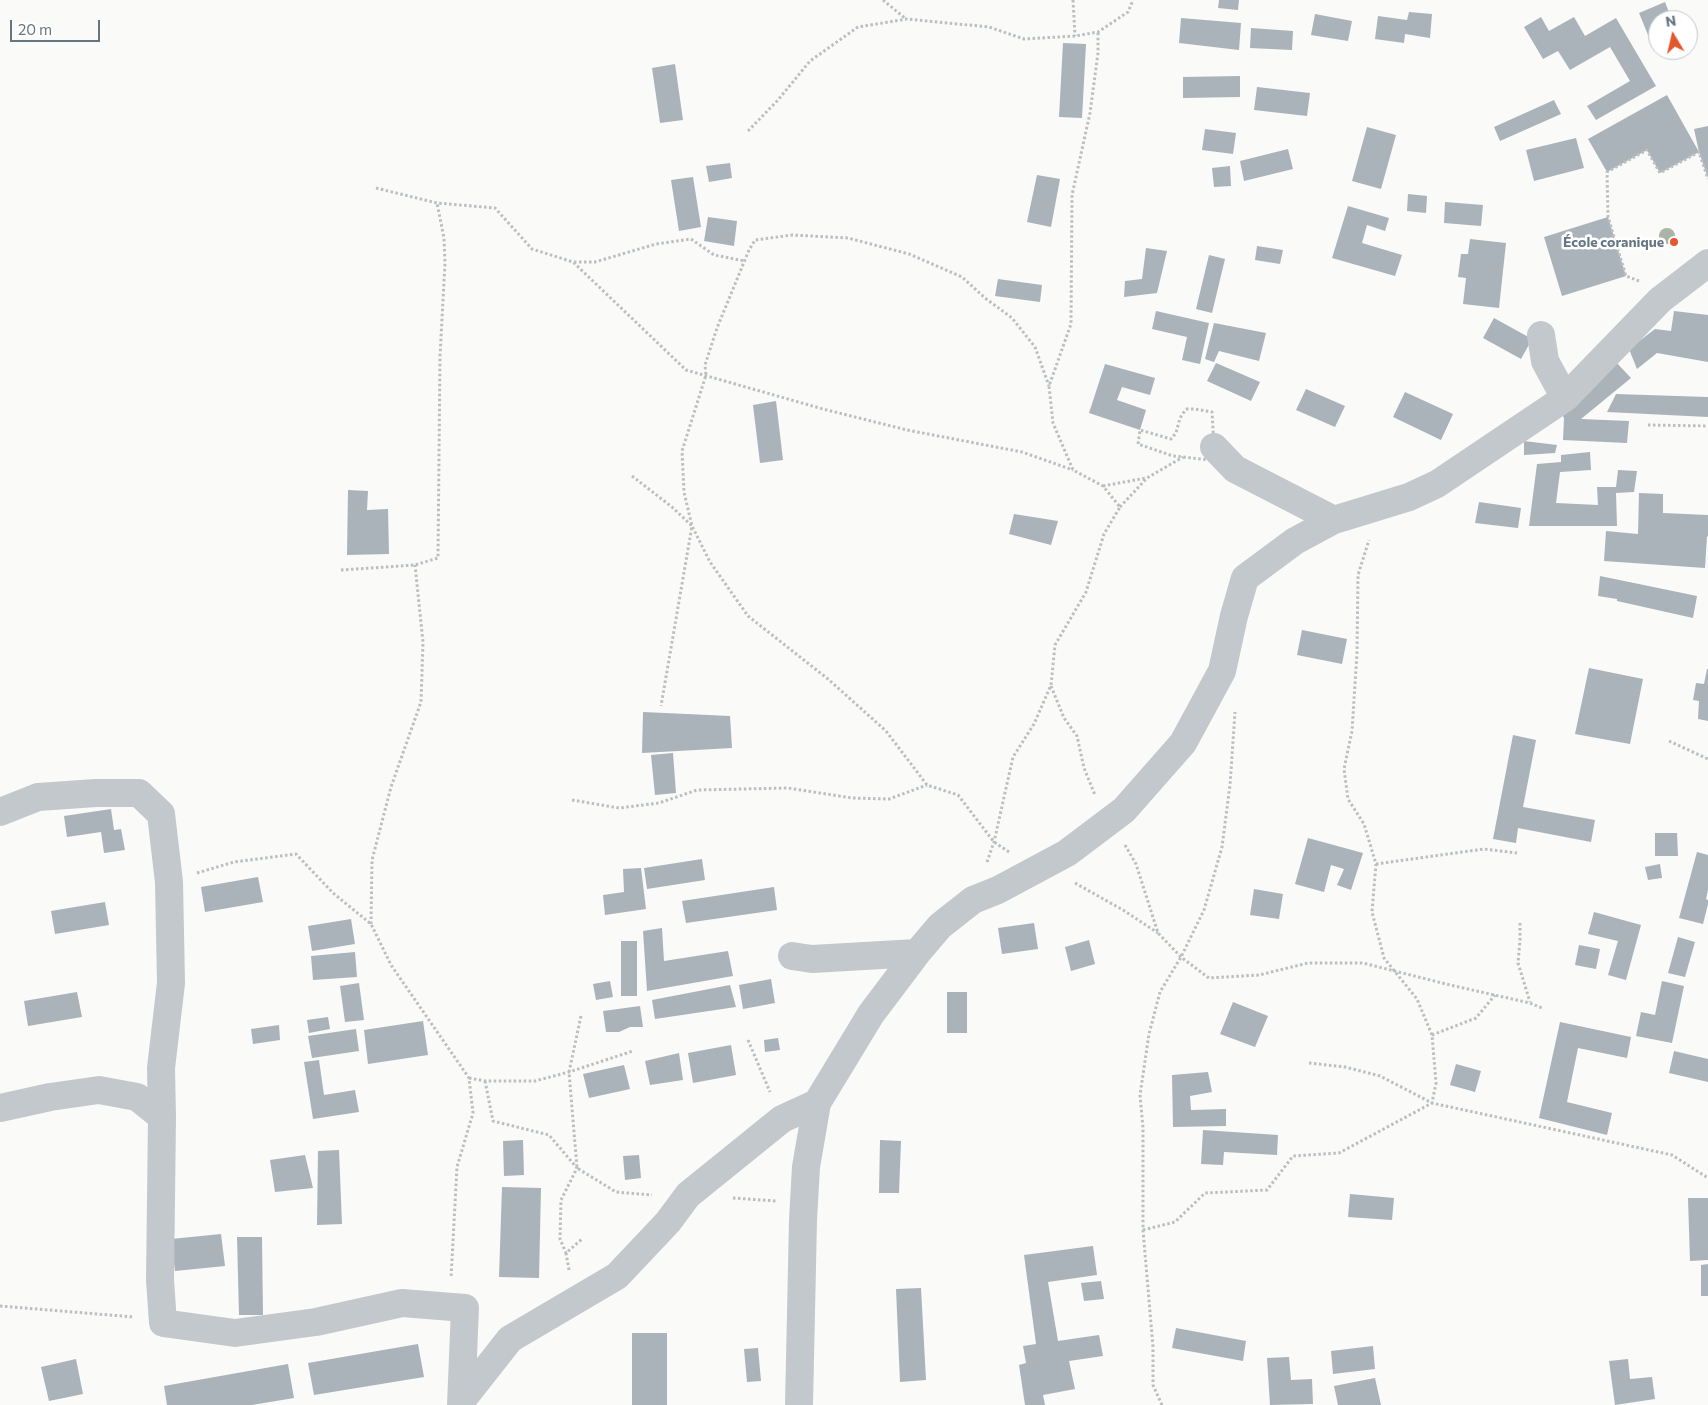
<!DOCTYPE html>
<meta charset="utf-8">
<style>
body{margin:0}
#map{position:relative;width:1708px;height:1405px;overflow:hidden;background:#fafaf8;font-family:Commissioner,sans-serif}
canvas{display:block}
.north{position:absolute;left:1648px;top:10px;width:50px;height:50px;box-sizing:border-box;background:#fff;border:1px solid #c1c8cd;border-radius:50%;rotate:351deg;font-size:14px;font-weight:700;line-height:20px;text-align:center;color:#657683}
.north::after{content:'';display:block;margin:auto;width:18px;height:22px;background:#e4572e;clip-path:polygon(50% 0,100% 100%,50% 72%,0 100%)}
.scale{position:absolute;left:10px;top:20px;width:90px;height:22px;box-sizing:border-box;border:2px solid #657683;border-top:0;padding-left:6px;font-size:15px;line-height:18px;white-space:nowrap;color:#657683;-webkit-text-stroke:4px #fff;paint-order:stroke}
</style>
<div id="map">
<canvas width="1708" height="1405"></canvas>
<div class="north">N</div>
<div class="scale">20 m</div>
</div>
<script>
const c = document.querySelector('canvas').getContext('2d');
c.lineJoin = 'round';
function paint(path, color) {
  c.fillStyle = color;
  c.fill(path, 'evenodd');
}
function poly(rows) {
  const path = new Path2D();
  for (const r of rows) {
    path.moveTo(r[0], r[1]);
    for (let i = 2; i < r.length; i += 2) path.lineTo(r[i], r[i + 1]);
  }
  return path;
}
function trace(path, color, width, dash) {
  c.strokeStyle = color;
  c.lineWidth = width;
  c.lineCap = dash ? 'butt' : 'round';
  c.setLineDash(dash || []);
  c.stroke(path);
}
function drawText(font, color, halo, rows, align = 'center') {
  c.font = font + ' Commissioner,sans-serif';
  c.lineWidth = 5;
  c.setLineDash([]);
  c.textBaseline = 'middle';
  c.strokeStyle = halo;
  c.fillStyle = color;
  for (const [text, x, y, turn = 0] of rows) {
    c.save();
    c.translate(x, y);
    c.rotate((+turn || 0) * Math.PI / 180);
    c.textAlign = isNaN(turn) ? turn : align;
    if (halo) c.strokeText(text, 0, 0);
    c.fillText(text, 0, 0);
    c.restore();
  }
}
paint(poly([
 [1219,0,1239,0,1238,10,1218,8],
 [1665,2,1672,20,1658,20,1658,45,1653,47,1639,13],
 [1409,12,1432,14,1430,38,1405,34,1404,43,1375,39,1378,16,1407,20],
 [1315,14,1352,21,1348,41,1311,35],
 [1541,17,1549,31,1574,17,1585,36,1616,18,1656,86,1596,120,1587,106,1630,81,1610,47,1570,70,1558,51,1543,59,1524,27],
 [1181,18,1241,23,1239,50,1179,43],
 [1251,28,1293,31,1292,50,1250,48],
 [1063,43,1086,44,1082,118,1059,117],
 [675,64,683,120,660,123,652,68],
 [1240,76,1240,97,1183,98,1183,77],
 [1257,87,1310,93,1307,116,1254,110],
 [1667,95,1699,152,1660,173,1647,150,1607,172,1588,139],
 [1554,100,1561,114,1500,141,1494,127],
 [1708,126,1708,178,1699,152,1694,129],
 [1367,127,1396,135,1381,189,1352,181],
 [1205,129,1236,133,1233,154,1202,150],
 [1576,138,1584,168,1534,181,1526,150],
 [1288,149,1293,169,1244,181,1240,161],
 [730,163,732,178,709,182,706,166],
 [1230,166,1231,186,1214,187,1212,168],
 [1037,175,1060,179,1051,227,1027,222],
 [693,177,701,227,679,231,671,180],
 [1408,194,1427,196,1426,213,1407,211],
 [1445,202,1483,205,1481,226,1444,223],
 [1348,206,1389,218,1385,231,1367,225,1362,243,1402,255,1395,276,1332,258],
 [708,217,737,221,734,246,704,241],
 [1608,217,1626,276,1562,296,1544,237],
 [1470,239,1506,243,1499,308,1463,304,1466,278,1458,277,1461,254,1468,254],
 [1257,246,1283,250,1280,264,1255,260],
 [1146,248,1167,251,1157,293,1124,297,1125,281,1142,279],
 [1209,255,1225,259,1212,313,1196,309],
 [998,279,1042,285,1040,302,995,296],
 [1156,311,1209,323,1200,364,1182,360,1187,337,1152,329],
 [1674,311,1708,315,1708,362,1657,353,1637,369,1629,349,1655,329,1671,331],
 [1494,318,1532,339,1521,359,1483,338],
 [1214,323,1266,333,1259,361,1219,351,1214,362,1205,359],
 [1615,361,1631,378,1581,419,1629,421,1627,443,1563,440,1564,418,1561,412],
 [1216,363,1260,382,1251,401,1207,381],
 [1105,364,1155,378,1150,395,1122,387,1117,400,1146,410,1140,430,1089,413],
 [1306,389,1345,406,1335,427,1296,410],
 [1405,392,1453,414,1441,440,1393,417],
 [1616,394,1708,397,1708,417,1607,412],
 [776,401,783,460,760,463,753,405],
 [1524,441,1557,445,1555,453,1524,455],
 [1590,452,1591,470,1560,472,1556,503,1598,505,1597,487,1616,487,1618,470,1637,471,1634,492,1616,493,1617,526,1529,526,1537,464,1561,462,1561,455],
 [348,490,368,491,367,510,388,509,389,554,347,555],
 [1639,493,1663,494,1663,513,1708,515,1708,537,1707,536,1705,568,1604,561,1606,531,1638,534],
 [1479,502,1521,508,1518,528,1475,523],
 [1014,514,1058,521,1051,545,1009,534],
 [1600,576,1697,596,1693,618,1617,601,1617,599,1598,596],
 [1302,630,1347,639,1342,664,1297,655],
 [1589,668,1643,679,1630,744,1575,734],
 [1707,669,1708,669,1708,721,1698,719,1699,701,1693,700,1696,683,1704,684],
 [643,712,730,716,732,748,642,753],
 [1513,735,1536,740,1523,807,1595,820,1591,842,1518,828,1516,843,1493,839],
 [673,753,676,793,655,795,651,755],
 [111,809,114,830,121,829,125,850,104,853,101,832,67,837,64,816],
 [1655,833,1677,833,1678,856,1655,856],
 [1308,838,1363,853,1351,890,1337,885,1344,869,1331,865,1324,892,1295,884],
 [1697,852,1708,855,1708,890,1706,899,1708,900,1708,904,1703,924,1679,918],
 [702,859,705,880,647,889,644,868],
 [1660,864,1662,878,1648,880,1645,867],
 [641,868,646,909,605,915,603,895,624,892,623,869],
 [258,877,263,902,205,912,201,887],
 [774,887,777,910,686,923,682,901],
 [1254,889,1283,894,1279,919,1250,915],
 [105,902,109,925,55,934,51,911],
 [1594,912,1641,925,1626,980,1608,975,1618,941,1588,934],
 [351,919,355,944,312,951,308,926],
 [1034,923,1038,949,1002,954,998,928],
 [662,928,664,961,728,951,733,976,647,991,643,931],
 [1678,937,1695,942,1685,977,1668,973],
 [1089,940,1095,964,1071,971,1065,947],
 [621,941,637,941,637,996,621,996],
 [1579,945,1600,949,1596,969,1575,965],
 [355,952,357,977,313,980,311,956],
 [771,979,775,1003,743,1009,739,985],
 [610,981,613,997,596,1000,593,984],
 [1662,981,1684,986,1672,1043,1636,1036,1641,1012,1655,1015],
 [359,983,364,1020,345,1022,340,986],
 [730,985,736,1007,655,1019,652,1000],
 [77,992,82,1017,28,1026,24,1001],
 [947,992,967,992,967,1033,947,1033],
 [1233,1002,1268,1016,1255,1047,1220,1034],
 [640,1006,643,1027,630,1027,619,1032,606,1032,603,1011],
 [328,1017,330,1029,309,1033,307,1020],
 [423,1021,428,1055,368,1064,364,1030],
 [1560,1022,1631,1037,1627,1058,1578,1048,1567,1102,1612,1113,1607,1135,1539,1118],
 [279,1025,280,1040,253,1044,251,1029],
 [356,1029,359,1051,312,1058,308,1036],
 [778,1038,780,1050,765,1052,764,1040],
 [731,1045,736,1075,693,1083,688,1053],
 [1674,1051,1708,1059,1708,1082,1669,1073],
 [679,1053,683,1080,650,1085,645,1061],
 [319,1060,324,1095,355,1090,359,1112,313,1119,304,1062],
 [1456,1064,1481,1071,1475,1092,1450,1085],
 [624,1065,630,1089,589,1098,583,1074],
 [1208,1072,1212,1092,1190,1096,1191,1110,1226,1109,1226,1126,1173,1127,1172,1075],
 [1203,1130,1278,1135,1277,1155,1224,1152,1223,1165,1201,1164],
 [523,1140,524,1175,504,1176,503,1141],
 [880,1140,901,1141,899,1193,879,1193],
 [339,1150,342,1224,317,1225,318,1151],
 [305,1155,313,1188,275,1192,270,1160],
 [639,1155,641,1178,625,1180,623,1156],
 [502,1187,541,1188,539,1278,499,1277],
 [1350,1194,1394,1198,1392,1220,1348,1217],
 [1688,1198,1708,1198,1708,1260,1690,1261],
 [221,1234,225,1266,175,1271,171,1239],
 [237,1237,262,1237,263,1315,239,1315],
 [1093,1246,1097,1275,1048,1282,1058,1341,1099,1335,1103,1356,1069,1361,1075,1389,1043,1395,1045,1405,1025,1405,1019,1365,1026,1363,1023,1346,1036,1344,1024,1255],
 [1708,1264,1708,1296,1701,1296,1701,1265],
 [1101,1281,1104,1299,1084,1301,1081,1283],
 [921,1288,926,1380,900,1382,896,1289],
 [1176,1328,1246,1341,1243,1361,1172,1348],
 [632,1333,667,1333,667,1405,632,1405],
 [418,1344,424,1377,314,1395,308,1363],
 [1373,1346,1375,1369,1333,1374,1331,1351],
 [758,1348,761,1381,747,1382,744,1349],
 [1289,1357,1291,1380,1312,1379,1313,1404,1270,1405,1267,1358],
 [76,1359,83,1394,49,1401,41,1367],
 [1628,1359,1630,1379,1652,1377,1655,1399,1615,1405,1609,1361],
 [288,1364,294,1398,252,1405,167,1405,164,1386],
 [1375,1378,1381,1405,1338,1405,1334,1386]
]), '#aab3b9');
trace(poly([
 [883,0,906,19],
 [1073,0,1075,36],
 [748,131,778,100,810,61,858,27,907,19,989,27,1024,39,1075,36,1098,32,1128,12,1133,0],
 [376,188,437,203,495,208,532,249,573,262,686,370,823,409,907,430,1022,452,1073,470],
 [574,262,595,262,656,244,691,239,714,255,745,261],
 [1639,281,1626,276,1608,217,1607,172,1647,150,1660,173,1699,152,1708,179],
 [1186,409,1195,409,1212,412,1214,447,1211,460,1173,456,1138,444,1140,430,1171,439,1176,433,1180,418,1186,409],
 [1648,425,1708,426],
 [632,476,672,507,692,526,661,706],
 [1103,486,1146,478],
 [1120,507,1147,478,1183,457],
 [341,570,415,565,438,558,440,356,445,263,444,238,437,203],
 [1051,686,1064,718,1077,736,1084,768,1095,795],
 [1669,741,1708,759],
 [572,800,619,808,659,803,697,790,788,788,852,798,889,799,927,785],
 [1125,845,1136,864,1158,933,1181,957,1209,978,1259,975,1308,963,1363,963,1450,985,1530,1003,1544,1009],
 [1009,852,994,842,958,795,927,785,886,731,828,679,748,616,710,562,692,526,684,492,682,451,706,375,705,365,717,328,749,250,755,240,792,235,848,238,909,254,962,277,985,298,1012,318,1035,347,1049,386],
 [987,862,994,842,1013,757,1034,724,1051,685,1055,645,1086,592,1104,534,1120,507,1103,486,1073,470,1053,423,1049,386,1071,324,1072,195,1090,113,1098,53,1098,32],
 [1376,864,1484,849,1517,853],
 [197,873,234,862,296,854,333,893,371,924,391,965,469,1078,473,1113,457,1167,451,1278],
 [1075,883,1123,910,1158,933],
 [1520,923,1520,940,1518,963,1530,1002],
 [371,924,372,860,391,787,421,702,423,642,415,565],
 [581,1016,569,1072,577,1168,616,1192,652,1195],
 [1432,1035,1476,1018,1495,995],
 [748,1040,770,1092],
 [1309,1063,1345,1067,1380,1076,1432,1103,1672,1155,1708,1178],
 [469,1078,485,1081,535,1081,569,1072,633,1051],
 [485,1081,493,1121,549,1135,577,1168,561,1200,560,1239,566,1253],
 [733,1198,776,1201],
 [1143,1230,1175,1222,1205,1193,1267,1190,1293,1156,1339,1153,1432,1103,1436,1083,1432,1035,1417,999,1384,958,1372,912,1376,864,1364,824,1348,799,1344,769,1352,731,1357,653,1358,575,1369,540],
 [569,1270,566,1253,582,1239],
 [0,1306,134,1317],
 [1162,1405,1153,1385,1153,1347,1143,1230,1143,1128,1140,1095,1149,1034,1160,992,1181,957,1204,910,1222,847,1230,785,1235,712]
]), '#bbbfc2', 3, [2.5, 2.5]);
trace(poly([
 [1541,335,1545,361,1565,398],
 [1214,447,1235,469,1334,520],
 [0,812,38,797,96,793,139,793,161,814,169,882,171,983,161,1068,162,1117],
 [792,956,812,959,917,953],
 [0,1108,50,1097,99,1090,137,1097,162,1117,160,1280,163,1323,235,1333,316,1322,402,1303,465,1308,461,1405],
 [462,1400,510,1339,617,1276,668,1222,688,1195,782,1119,817,1103],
 [799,1405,803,1220,806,1167,817,1103,871,1014,917,953,940,926,973,900,998,890,1067,853,1124,810,1183,743,1222,671,1234,616,1245,578,1295,541,1334,520,1409,497,1437,484,1565,398,1660,300,1708,263]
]), '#c3c8cc', 28);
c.fillStyle = '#aab4a7';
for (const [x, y] of [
 [1667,236]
]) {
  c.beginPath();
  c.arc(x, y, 8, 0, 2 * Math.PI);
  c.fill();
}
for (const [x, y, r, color] of [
 [1674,242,5,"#e4572e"]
]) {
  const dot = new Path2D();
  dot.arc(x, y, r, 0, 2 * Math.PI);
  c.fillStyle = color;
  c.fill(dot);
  trace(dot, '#fff', 2);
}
drawText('bold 14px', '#657683', '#fff', [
 ["École coranique",1664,242]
], 'right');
</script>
